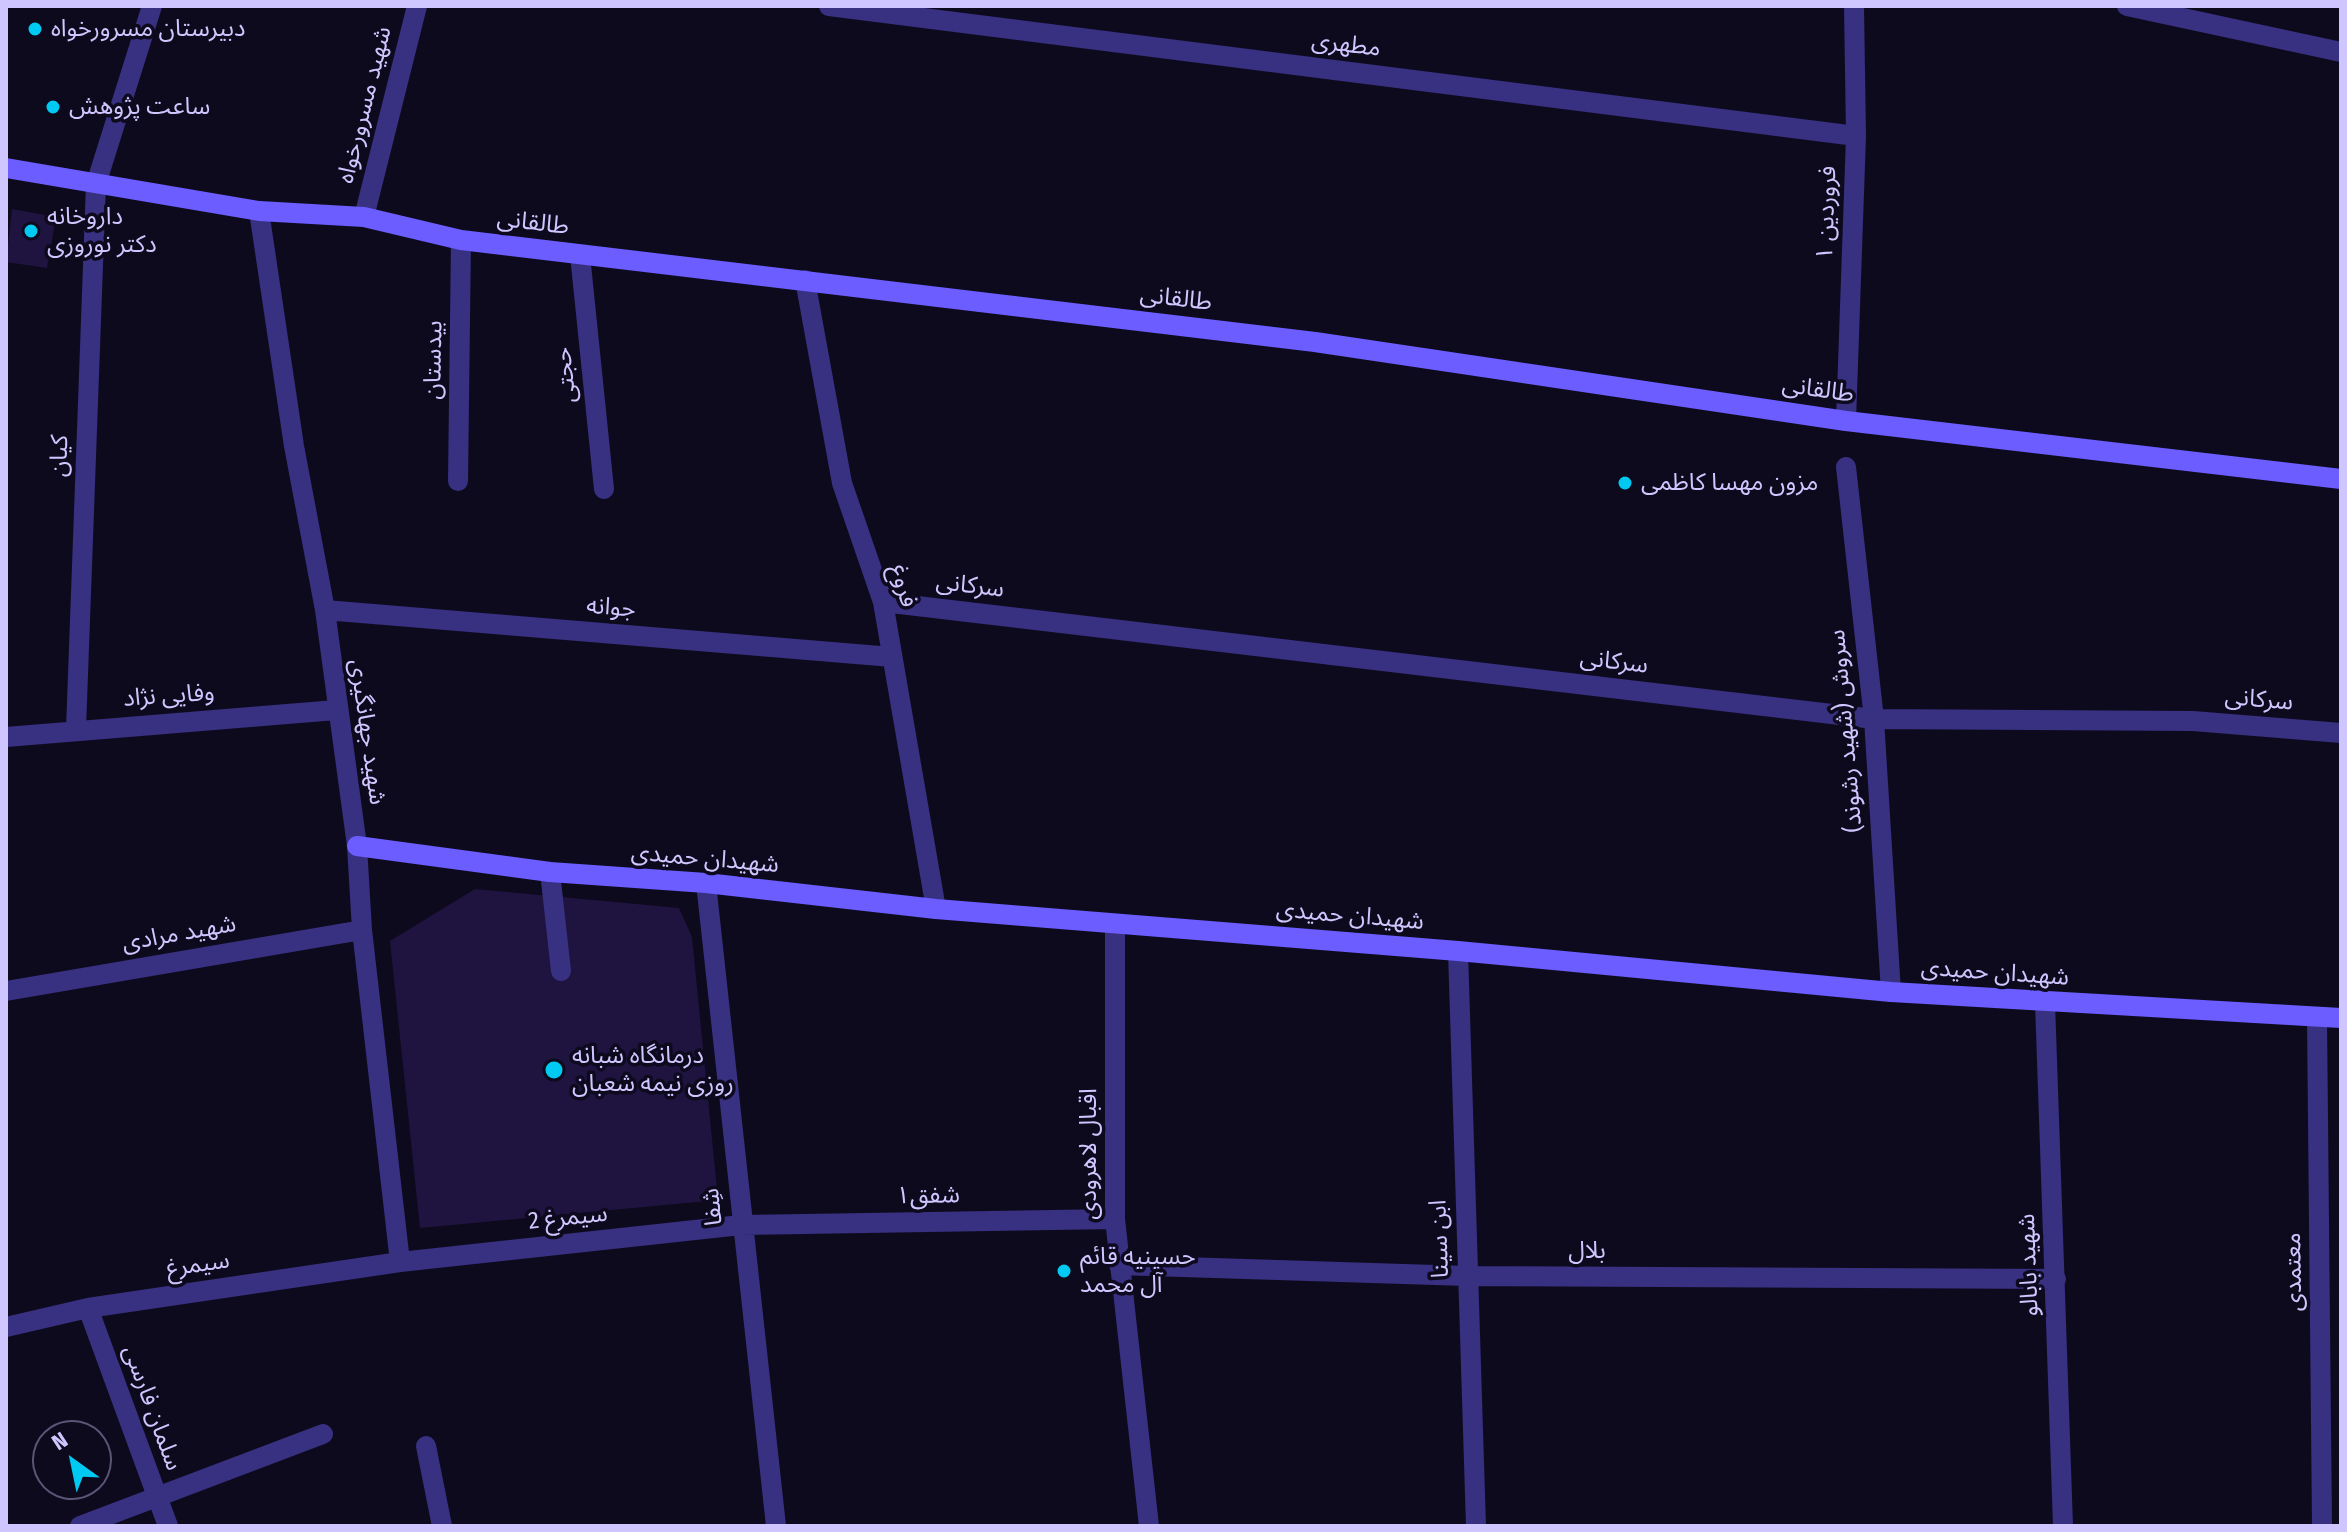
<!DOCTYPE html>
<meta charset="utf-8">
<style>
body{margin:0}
#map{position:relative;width:2347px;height:1532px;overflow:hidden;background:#0e0a1d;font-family:"Fira Sans Condensed",sans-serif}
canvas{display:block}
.frame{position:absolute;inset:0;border:8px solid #d0c6ff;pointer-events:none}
.north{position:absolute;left:32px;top:1420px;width:80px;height:80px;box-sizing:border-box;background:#0e0a1d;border:2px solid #5c5577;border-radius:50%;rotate:327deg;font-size:22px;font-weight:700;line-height:32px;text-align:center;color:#d0c6ff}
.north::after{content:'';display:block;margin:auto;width:28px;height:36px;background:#00caf1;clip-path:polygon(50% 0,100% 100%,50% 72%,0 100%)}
</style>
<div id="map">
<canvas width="2347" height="1532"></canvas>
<div class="frame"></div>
<div class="north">N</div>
</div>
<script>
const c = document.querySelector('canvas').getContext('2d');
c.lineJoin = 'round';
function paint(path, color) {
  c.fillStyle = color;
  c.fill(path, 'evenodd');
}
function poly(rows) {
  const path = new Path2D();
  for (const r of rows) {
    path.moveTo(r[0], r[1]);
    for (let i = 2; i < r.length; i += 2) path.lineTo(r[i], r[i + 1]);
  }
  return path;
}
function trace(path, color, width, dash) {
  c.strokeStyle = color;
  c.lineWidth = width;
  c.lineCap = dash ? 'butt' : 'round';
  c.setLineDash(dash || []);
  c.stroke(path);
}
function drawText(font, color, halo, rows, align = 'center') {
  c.font = font + ' "Fira Sans Condensed","Noto Sans Arabic",sans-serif';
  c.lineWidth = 7;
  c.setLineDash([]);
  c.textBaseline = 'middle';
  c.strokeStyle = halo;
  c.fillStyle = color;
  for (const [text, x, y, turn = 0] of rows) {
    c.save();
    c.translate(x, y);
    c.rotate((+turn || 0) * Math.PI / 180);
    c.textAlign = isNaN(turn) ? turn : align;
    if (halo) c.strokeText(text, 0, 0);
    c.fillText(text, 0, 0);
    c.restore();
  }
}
paint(poly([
 [12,209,56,217,47,268,6,262],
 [475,889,679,908,692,937,718,1200,420,1228,390,941]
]), '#1f1440');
trace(poly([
 [829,6,1856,136],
 [2127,6,2341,52],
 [259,211,294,446,325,610,357,846,362,930,400,1262],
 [364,217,417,6],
 [580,255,604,489],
 [805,280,842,483,883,602,936,909],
 [1846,421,1856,136,1854,6],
 [1846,467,1874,719,1891,992],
 [458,481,461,240],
 [883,602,1874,719,2193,721,2341,733],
 [325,610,892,657],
 [76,729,96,184,152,6],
 [6,737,336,710],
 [550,872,561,971],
 [706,883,776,1526],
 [1115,924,1115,1219,1149,1526],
 [1458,951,1476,1526],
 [6,991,362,930],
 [2045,1002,2063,1526],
 [2317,1018,2322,1526],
 [1119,1265,1467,1276,2056,1279],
 [88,1308,168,1526],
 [6,1327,88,1308,400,1262,741,1225,1115,1219],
 [426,1446,442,1526],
 [80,1526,323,1434]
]), '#383081', 20);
trace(poly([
 [6,168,259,211,364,217,461,240,1315,342,1846,421,2341,479],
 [357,846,550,872,706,883,936,909,1458,951,1891,992,2341,1018]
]), '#6b5dff', 20);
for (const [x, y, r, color] of [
 [35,29,8,"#00caf1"],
 [53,107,8,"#00caf1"],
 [31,231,8,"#00caf1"],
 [1625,483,8,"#00caf1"],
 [554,1070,10,"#00caf1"],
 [1064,1271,8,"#00caf1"]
]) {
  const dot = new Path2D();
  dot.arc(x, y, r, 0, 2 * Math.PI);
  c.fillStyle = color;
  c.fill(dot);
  trace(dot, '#0e0a1d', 3);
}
drawText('24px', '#d0c6ff', '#0e0a1d', [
 ["دبیرستان مسرورخواه",51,29],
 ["ساعت پژوهش",69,107],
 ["داروخانه",47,217],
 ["دکتر نوروزی",47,245],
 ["مزون مهسا کاظمی",1641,483],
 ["درمانگاه شبانه",572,1056],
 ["روزی نیمه شعبان",572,1084],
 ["حسینیه قائم",1080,1257],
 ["آل محمد",1080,1285]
], 'left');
drawText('24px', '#d0c6ff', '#0e0a1d', [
 ["مطهری",1346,45,7],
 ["شهید مسرورخواه",365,105,-76],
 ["فروردین ۱",1827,213,-88],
 ["طالقانی",533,223,7],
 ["طالقانی",1176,299,7],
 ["بیدستان",434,360,-89],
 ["حجتی",566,375,-96],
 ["طالقانی",1818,390,8],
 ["کیان",60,456,-88],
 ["فروغ",903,586,74],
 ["سرکانی",970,586,7],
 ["جوانه",611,608,5],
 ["سرکانی",1614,662,7],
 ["وفایی نژاد",169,696,-4],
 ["سرکانی",2259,700,5],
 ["سروش (شهید رشوند)",1846,731,-95],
 ["شهید جهانگیری",367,732,82],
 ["شهیدان حمیدی",705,859,5],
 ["شهیدان حمیدی",1350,916,5],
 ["شهید مرادی",179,934,-10],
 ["شهیدان حمیدی",1995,973,4],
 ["اقبال لاهرودی",1089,1154,-90],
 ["۱شفق",928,1196,-1],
 ["شِفا",713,1207,-96],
 ["سیمرغ 2",568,1218,-6],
 ["ابن سینا",1440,1239,-92],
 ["بلال",1587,1251],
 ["سیمرغ",198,1265,-8],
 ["شهید بابالو",2029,1265,-92],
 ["معتمدی",2294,1272,-91],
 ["سلمان فارسی",152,1408,70]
]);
</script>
